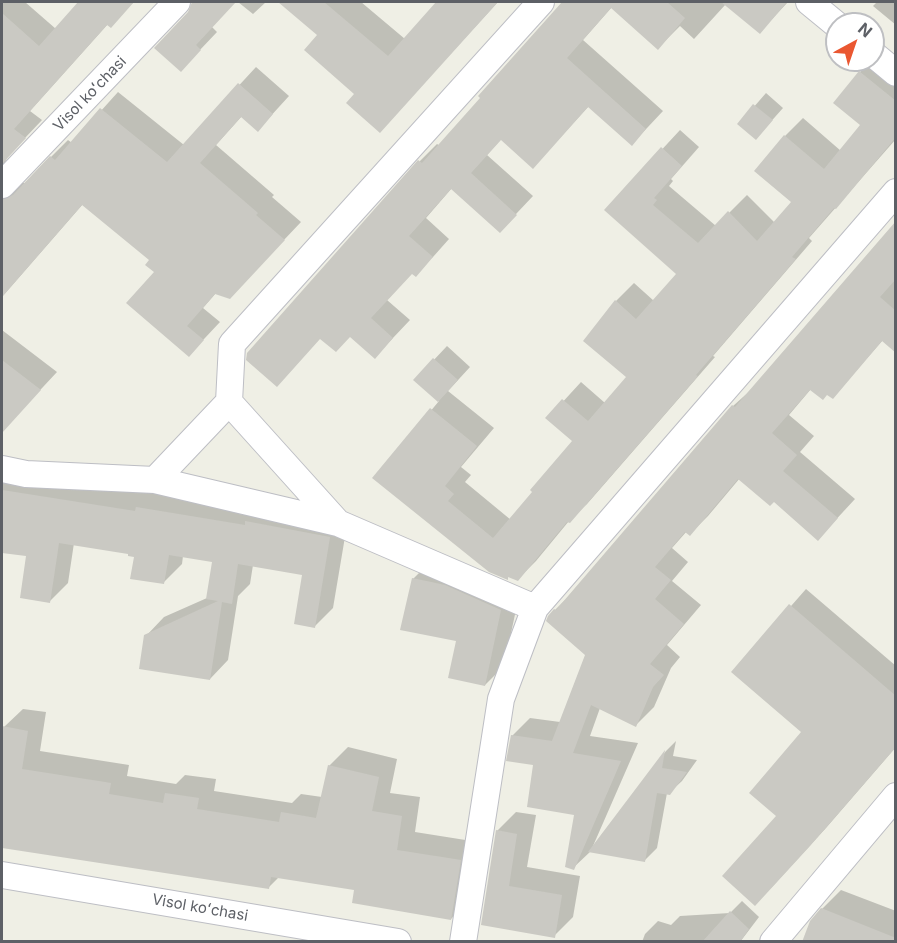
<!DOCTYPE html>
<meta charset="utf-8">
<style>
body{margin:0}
#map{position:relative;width:897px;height:943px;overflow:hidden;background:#efefe5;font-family:Inter,sans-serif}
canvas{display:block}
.frame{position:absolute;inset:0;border:3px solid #5d6066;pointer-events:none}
.north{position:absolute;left:825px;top:12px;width:60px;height:60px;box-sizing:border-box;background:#fff;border:2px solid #bebfc2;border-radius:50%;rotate:40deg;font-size:16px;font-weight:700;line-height:24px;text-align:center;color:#5d6066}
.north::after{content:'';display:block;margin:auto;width:21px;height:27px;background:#ea5731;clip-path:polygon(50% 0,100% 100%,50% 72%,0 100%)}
</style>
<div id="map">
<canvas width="897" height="943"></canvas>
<div class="frame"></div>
<div class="north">N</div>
</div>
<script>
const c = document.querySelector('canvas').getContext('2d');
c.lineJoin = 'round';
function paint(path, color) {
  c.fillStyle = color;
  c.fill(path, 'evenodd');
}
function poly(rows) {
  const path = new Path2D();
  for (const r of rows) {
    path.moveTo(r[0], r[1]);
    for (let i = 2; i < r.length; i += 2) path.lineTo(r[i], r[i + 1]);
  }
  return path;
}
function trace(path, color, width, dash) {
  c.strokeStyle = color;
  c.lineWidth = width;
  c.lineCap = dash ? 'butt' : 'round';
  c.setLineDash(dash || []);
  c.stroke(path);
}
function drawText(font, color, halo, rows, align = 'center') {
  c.font = font + ' Inter,sans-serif';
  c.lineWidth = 5;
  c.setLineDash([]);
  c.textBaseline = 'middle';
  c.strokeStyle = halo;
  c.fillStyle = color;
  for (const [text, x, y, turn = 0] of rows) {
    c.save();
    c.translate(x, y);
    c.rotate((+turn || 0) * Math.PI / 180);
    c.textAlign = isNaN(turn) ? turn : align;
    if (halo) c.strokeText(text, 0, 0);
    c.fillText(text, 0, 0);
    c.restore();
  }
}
paint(poly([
 [2,2,25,2,56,29,80,2,134,2,108,24,30,111,42,120,8,156,4,164,4,171,17,183,25,183,68,140,72,143,118,92,184,145,256,67,289,96,258,130,242,116,216,145,274,195,272,197,301,222,247,279,216,293,203,308,220,322,189,355,151,260,83,204,2,297],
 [193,2,235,2,212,27,217,32,181,70,189,13],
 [238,2,266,2,253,14],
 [281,2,361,2,405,39,439,2,498,2,380,131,319,35],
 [565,2,788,2,760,32,726,4,694,39,680,26,658,48,612,7,583,40,663,111,632,144,589,106,533,167,502,138,487,155,533,196,500,231,452,188,426,218,449,239,433,257,413,272,387,300,410,320,375,357,351,336,420,161,437,144,440,146,483,98,480,96],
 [877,2,896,2,896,25,873,6],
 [878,55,896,69,896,139,809,238,812,241,713,356,715,357,587,504,569,521,536,561,518,579,510,576,507,578,375,478,439,401,415,380,447,346,470,367,448,391,494,428,461,467,471,475,465,482,511,520,574,441,548,418,581,382,605,403,628,377,616,301,634,283,654,301,678,273,606,210,680,130,699,147,671,179,673,181,669,186,716,226,747,195,775,223,793,202,785,136,803,118,841,151,863,125,860,72],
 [766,93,783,108,767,126,739,124],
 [896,224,896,351,883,340,833,397,828,393,811,389,789,415,814,436,800,452,855,499,818,539,774,500,740,478,708,516,690,534,687,531,672,548,688,562,672,581,701,605,667,645,680,657,671,668,654,707,636,725,600,708,590,736,638,743,593,846,666,751,676,741,673,756,697,760,682,781,669,793,667,793,657,848,645,860,591,851,573,868,576,814,512,736,530,718,560,722,586,654,555,610,572,593,733,406,752,389],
 [2,330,57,372,2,431],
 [2,469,152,493,156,489,348,519,333,608,315,626,304,573,253,565,250,584,238,596,228,660,210,679,146,636,164,617,207,598,213,561,183,556,182,564,163,583,130,552,74,543,68,583,49,602,28,555,2,551],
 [432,560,520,591,504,666,485,685,457,640,413,579],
 [806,589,896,666,896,747,826,828,771,888,778,816,803,732,733,672],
 [23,709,46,712,40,751,129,765,127,776,176,784,185,775,216,779,214,791,292,803,301,794,322,797,329,766,348,747,397,759,390,793,420,797,415,832,478,842,469,900,451,919,355,888,280,876,269,887,2,846,2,746,4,727],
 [516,812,536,815,527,867,580,876,573,917,554,936,483,924,497,831],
 [841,890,896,911,896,942,822,909],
 [742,901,759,917,740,942,642,942,645,934,658,921,671,925,680,916,730,913]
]), '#0003');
paint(poly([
 [78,2,134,2,111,28,107,25,14,129,26,138,2,164,2,13,39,46],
 [192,2,236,2,196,45,201,50,181,72,154,48,188,12],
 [278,2,324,2,388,56,436,2,498,2,380,133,346,103,354,94,304,50,317,35],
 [562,2,667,2,685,18,658,50,611,8,567,58,646,129,632,146,588,107,533,169,501,140,471,173,517,215,500,233,451,189,409,236,433,257,416,277,412,274,371,318,393,338,375,359,350,337,336,352,320,339,277,387,246,360,247,353,418,160,422,163,480,98,478,96],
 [721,2,787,2,760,34],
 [859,71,896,101,896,137,836,209,834,208,792,257,796,259,696,375,698,376,570,523,567,522,518,581,508,577,508,580,489,572,372,478,430,408,477,446,445,486,454,494,448,501,493,538,532,492,530,490,572,441,545,418,562,399,588,421,626,377,583,341,615,300,636,319,676,274,604,210,661,147,682,166,654,198,657,200,653,205,698,243,728,211,757,241,791,202,754,171,784,135,824,169,860,125,833,103],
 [238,83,273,114,258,132,241,117,200,163,258,213,256,215,285,240,230,299,215,294,187,326,204,340,189,357,126,303,154,272,145,265,149,260,82,205,2,297,2,200,13,195,50,156,55,160,100,108,167,162],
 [753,104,773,120,756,140,737,124],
 [896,221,896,279,880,297,896,311,896,353,882,341,833,399,827,395,823,400,810,390,772,433,797,455,783,471,838,518,818,541,774,502,770,506,738,479,690,536,685,532,655,567,671,580,655,599,684,624,650,664,664,675,653,687,636,727,591,705,573,753,621,761,574,870,565,867,574,815,527,807,533,765,506,761,511,735,552,741,585,655,546,621,548,616,554,609,556,610,732,405,735,407],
 [433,358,458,380,438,402,413,380],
 [2,360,41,390,2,433],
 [2,490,135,511,136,507,245,525,245,521,330,537,315,628,294,624,302,575,238,564,232,604,222,602,210,680,139,669,144,635,218,601,206,599,212,562,169,555,164,584,130,579,134,557,128,556,128,554,59,543,50,603,20,598,26,556,2,553],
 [412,578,445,585,501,610,485,686,448,678,456,641,400,630],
 [789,604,896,696,896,747,810,846,755,906,722,876,776,816,749,793,801,732,731,672],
 [2,726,28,731,22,769,111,783,109,794,163,803,165,793,199,798,197,809,279,822,281,812,316,818,328,765,379,777,372,811,402,816,397,850,461,860,451,920,352,903,354,890,271,877,269,889,2,848],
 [665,750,662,768,687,772,670,795,657,793,645,862,588,852],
 [496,830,517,834,509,886,562,895,555,938,481,925],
 [821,908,896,938,896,942,802,942,810,921],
 [730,911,749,929,740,942,702,942]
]), '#cac9c3');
const street = poly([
 [541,2,232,344,229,402,338,523,535,608,896,192],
 [809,2,837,25],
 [873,54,896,73],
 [2,185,177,2],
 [2,469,26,474,155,480,229,402],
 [155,480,338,523],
 [2,875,398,942],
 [463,942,501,699,535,608],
 [773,942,896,796]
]);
trace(street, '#bdbec4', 28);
trace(street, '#fff', 26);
drawText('15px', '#5d6066', '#fff', [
 ["Visol koʻchasi",90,94,-46],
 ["Visol koʻchasi",200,908,10]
]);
</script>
